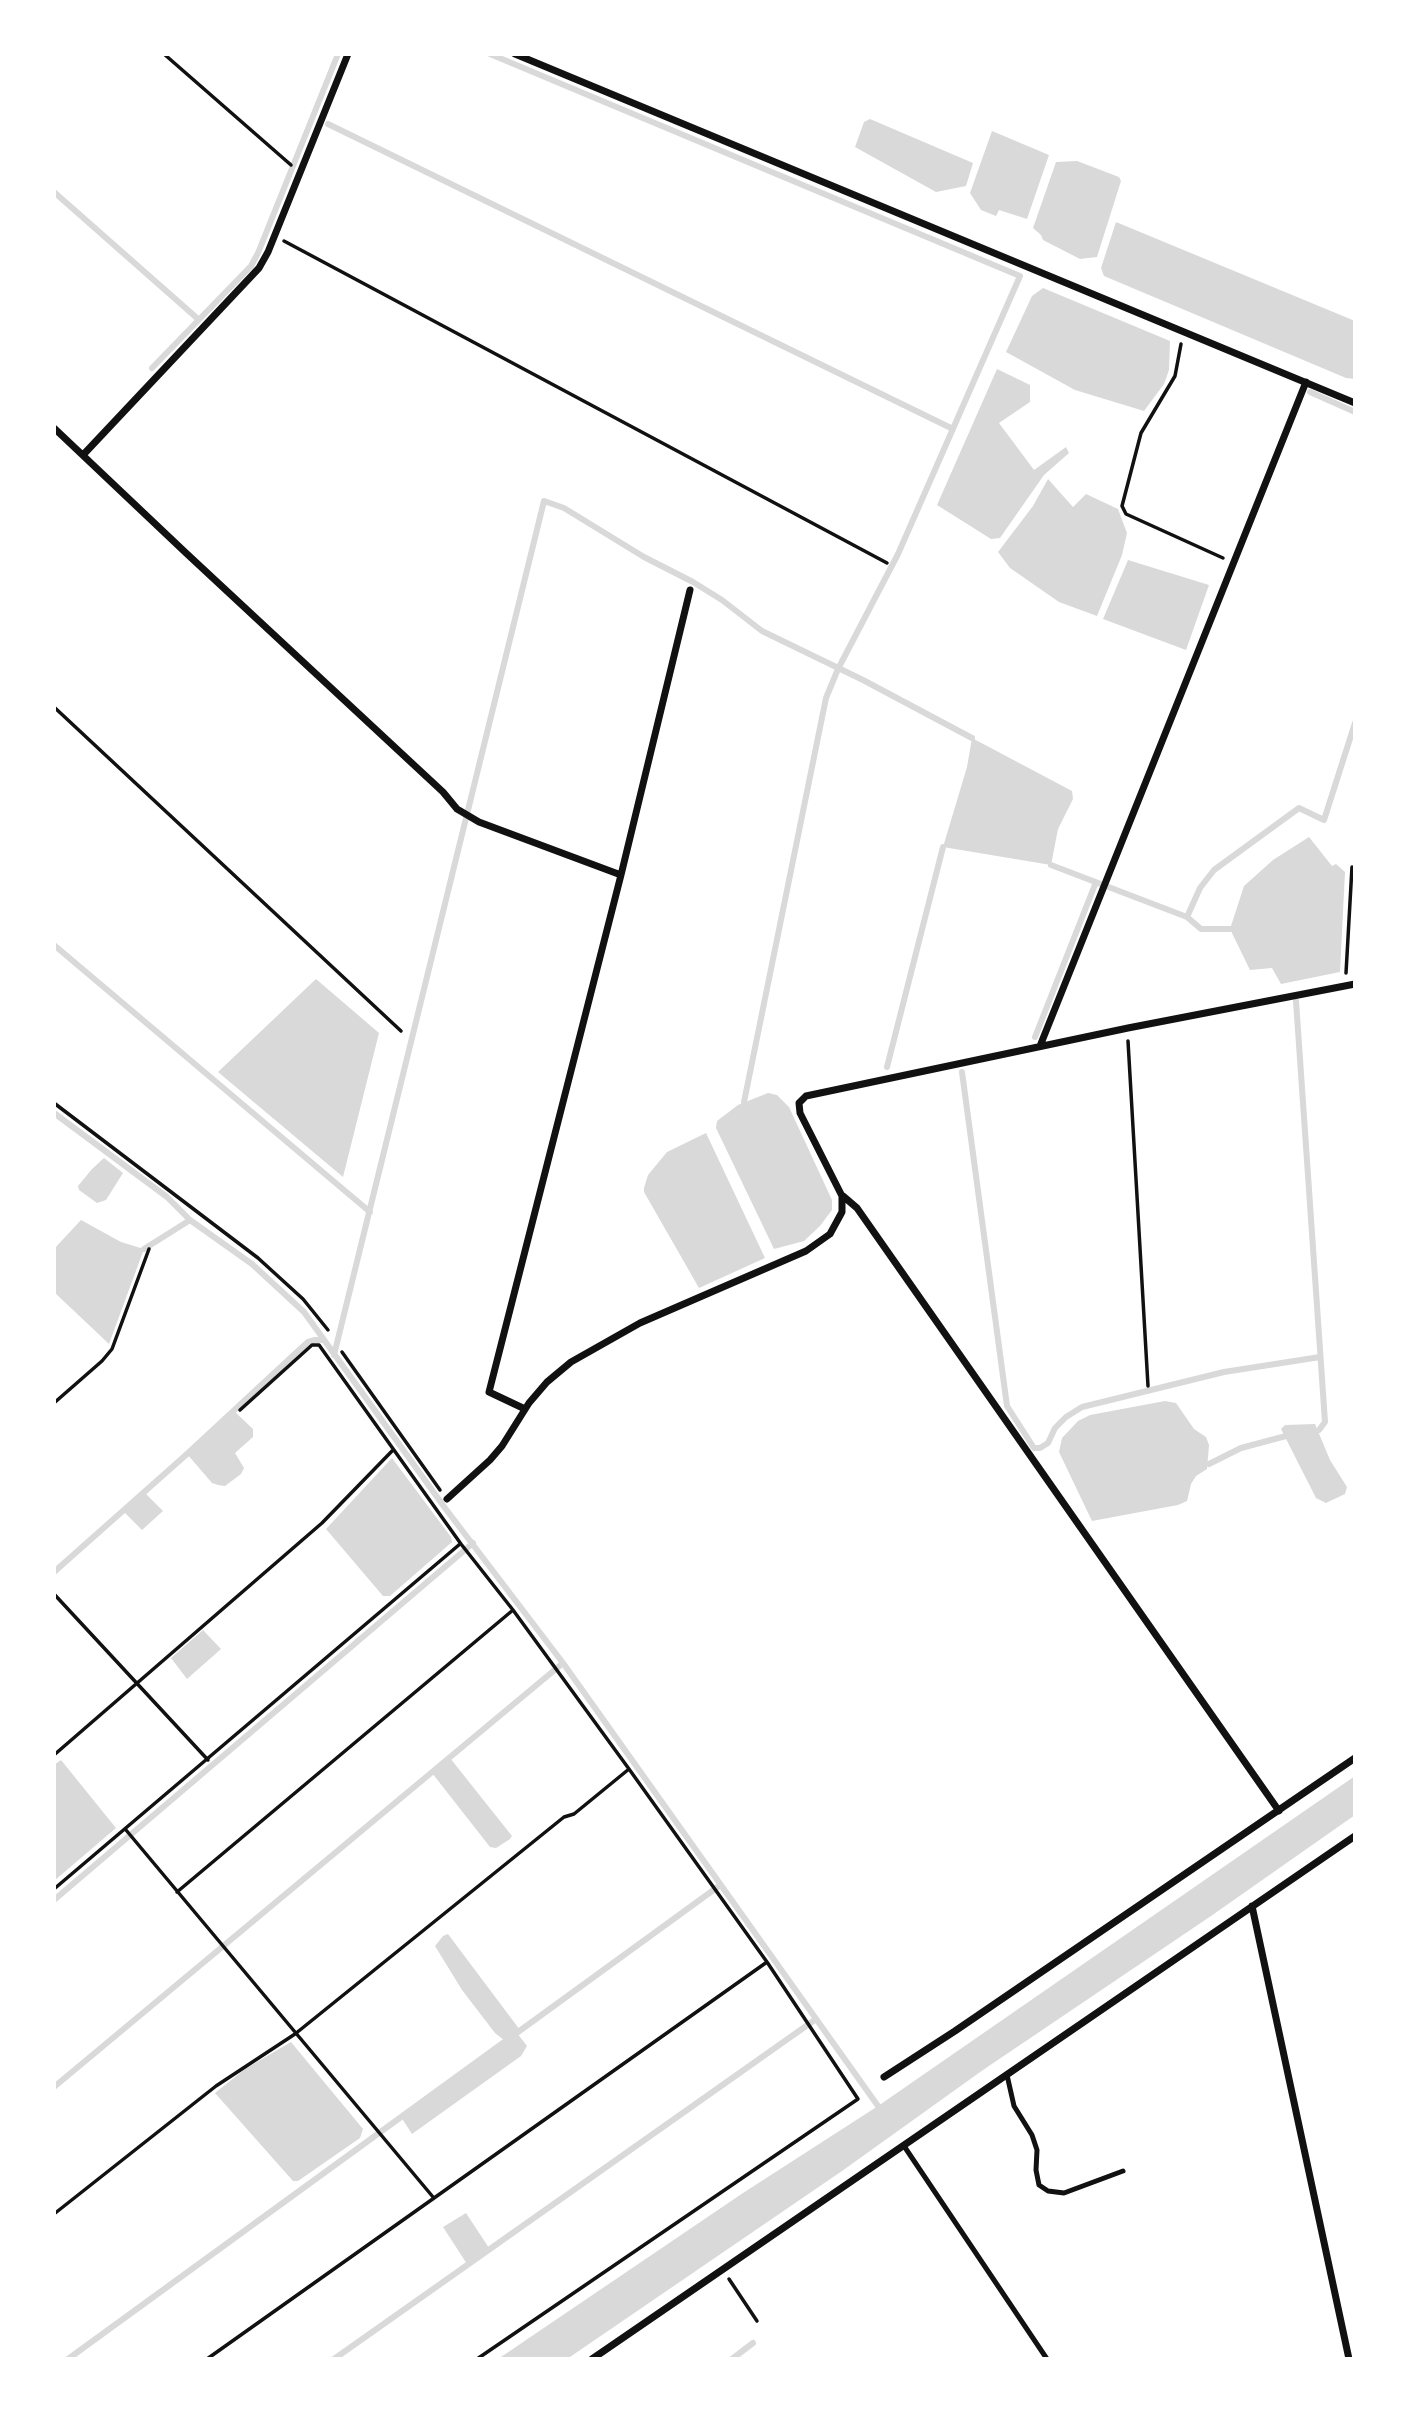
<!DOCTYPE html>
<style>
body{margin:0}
#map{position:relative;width:1409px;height:2413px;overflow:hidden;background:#fff;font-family:Raleway,sans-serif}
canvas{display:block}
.frame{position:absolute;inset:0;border:56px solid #fff;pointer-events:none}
</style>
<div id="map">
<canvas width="1409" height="2413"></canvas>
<div class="frame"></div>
</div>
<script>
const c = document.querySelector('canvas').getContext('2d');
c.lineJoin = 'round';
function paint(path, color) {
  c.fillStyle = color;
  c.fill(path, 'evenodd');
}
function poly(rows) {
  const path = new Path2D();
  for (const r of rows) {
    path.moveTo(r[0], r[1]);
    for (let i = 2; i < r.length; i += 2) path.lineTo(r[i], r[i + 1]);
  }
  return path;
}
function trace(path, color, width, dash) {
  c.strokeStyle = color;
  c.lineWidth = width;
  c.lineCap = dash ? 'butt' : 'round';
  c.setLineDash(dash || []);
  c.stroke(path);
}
paint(poly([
 [870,119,973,163,966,186,936,192,855,147,864,122],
 [992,131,1049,155,1027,219,999,210,996,216,981,210,970,193],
 [1077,161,1119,177,1121,181,1097,257,1080,259,1043,240,1041,235,1033,228,1056,162],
 [1116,222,1355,321,1355,379,1346,378,1104,276,1101,268],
 [1043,288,1170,341,1169,370,1164,384,1144,411,1075,390,1006,352,1032,296],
 [997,369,1030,385,1030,402,999,423,1034,470,1066,447,1069,453,1044,475,1000,538,991,539,937,505],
 [1048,479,1073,507,1086,494,1118,509,1127,533,1122,555,1097,616,1059,602,1010,568,998,552,1033,506],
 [1128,560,1209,585,1186,650,1103,619],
 [972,738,1072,791,1073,799,1058,829,1051,865,943,847,967,767],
 [1309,837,1332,866,1336,864,1345,872,1340,972,1281,984,1272,968,1250,970,1230,929,1244,886,1273,860],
 [316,979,379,1033,343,1177,218,1072],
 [768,1093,777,1095,789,1107,832,1200,832,1210,820,1226,804,1241,774,1249,716,1128,717,1121,738,1105],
 [706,1133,765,1258,699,1288,644,1192,644,1188,648,1175,667,1152],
 [104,1158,123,1173,106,1200,97,1203,79,1190,78,1186,92,1169],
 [81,1220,121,1242,144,1249,109,1344,54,1292,54,1249],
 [1165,1401,1176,1403,1194,1429,1206,1437,1209,1445,1207,1469,1196,1476,1191,1484,1187,1501,1178,1505,1092,1521,1059,1452,1062,1438,1078,1421,1090,1415],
 [234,1411,253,1429,253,1437,235,1453,244,1468,241,1474,225,1486,218,1485,212,1483,187,1454],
 [1315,1424,1330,1460,1347,1487,1345,1494,1326,1503,1316,1498,1281,1429,1285,1425],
 [392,1458,451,1537,452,1542,390,1596,383,1596,326,1529],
 [144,1492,163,1511,142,1530,123,1511],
 [203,1630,221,1649,187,1679,171,1658],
 [450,1758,512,1836,510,1839,496,1848,490,1847,432,1773],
 [61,1760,116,1828,54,1881,54,1765],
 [1355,1776,1355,1815,1211,1916,983,2070,842,2171,567,2359,498,2359,743,2193,878,2106],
 [448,1934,520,2030,517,2033,527,2046,521,2056,412,2134,401,2117,505,2041,495,2033,462,1990,435,1946,443,1936],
 [291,2042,363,2129,360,2138,298,2181,293,2181,215,2093,245,2069],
 [466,2213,489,2248,467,2264,443,2227]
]), '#d9d9d9');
trace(poly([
 [490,54,1020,276,898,554,838,669,826,698,744,1102],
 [328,124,953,429],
 [54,192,198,319],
 [152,368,251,266,258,253,338,54],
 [1310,392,1355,412],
 [1051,865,1187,917,1201,929,1230,929],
 [1187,917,1200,888,1214,870,1299,808,1324,820,1355,723],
 [54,945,370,1212],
 [1296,1001,1325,1422,1319,1430],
 [1035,1037,1096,882],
 [887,1067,943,847],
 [962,1072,1007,1406,1034,1448,1040,1448,1048,1443,1055,1428,1066,1417,1082,1407,1224,1372,1320,1357],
 [54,1113,167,1197,190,1220,252,1264,304,1312,445,1508,563,1663,878,2106],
 [144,1249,190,1220],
 [334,1355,544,501,564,508,644,557,693,582,722,600,762,631,863,680,972,738],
 [1209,1464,1241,1448,1286,1436],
 [54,1572,187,1454,298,1351,308,1342,315,1340,324,1340],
 [54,1900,473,1543],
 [54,2087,563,1663],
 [68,2359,719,1886],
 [334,2359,816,2019],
 [732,2359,753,2343]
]), '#d9d9d9', 6);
trace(poly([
 [164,54,291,165],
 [284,241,887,563],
 [1181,344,1175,376,1141,433,1122,506,1126,514,1223,558],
 [54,707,401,1031],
 [1346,973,1352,867],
 [1128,1041,1148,1386],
 [54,1103,258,1258,303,1299,328,1330],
 [342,1352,440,1490],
 [54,1403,102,1361,112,1349,149,1249],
 [240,1410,312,1345,319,1345,461,1544,513,1610,629,1769,767,1962,858,2099,477,2359],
 [54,1594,208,1760],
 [54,1755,322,1523,393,1450],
 [126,1830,433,2197],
 [54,1889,460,1544],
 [177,1892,513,1610],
 [54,2214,216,2086,295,2034,564,1817,574,1814,629,1769],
 [729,2279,757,2321],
 [207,2359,767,1962]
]), '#111', 3.5);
trace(poly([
 [1007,2075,1014,2106,1032,2135,1037,2150,1036,2170,1039,2185,1048,2191,1064,2193,1123,2171],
 [904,2146,1047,2359]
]), '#111', 5);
trace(poly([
 [515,54,1355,403],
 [54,428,186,553,443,792,457,809,479,822,621,875],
 [83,455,259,268,268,252,348,54],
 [1040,1046,1306,382],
 [843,1196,857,1208,1279,1811],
 [525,1409,489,1392,621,875,690,590],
 [447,1499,490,1460,502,1446,529,1403,547,1382,571,1362,640,1323,806,1251,830,1234,842,1212,842,1196,800,1113,799,1103,806,1096,1128,1028,1355,984],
 [1252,1906,1349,2359],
 [884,2077,955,2031,1355,1758],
 [592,2359,1355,1836]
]), '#111', 7);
</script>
